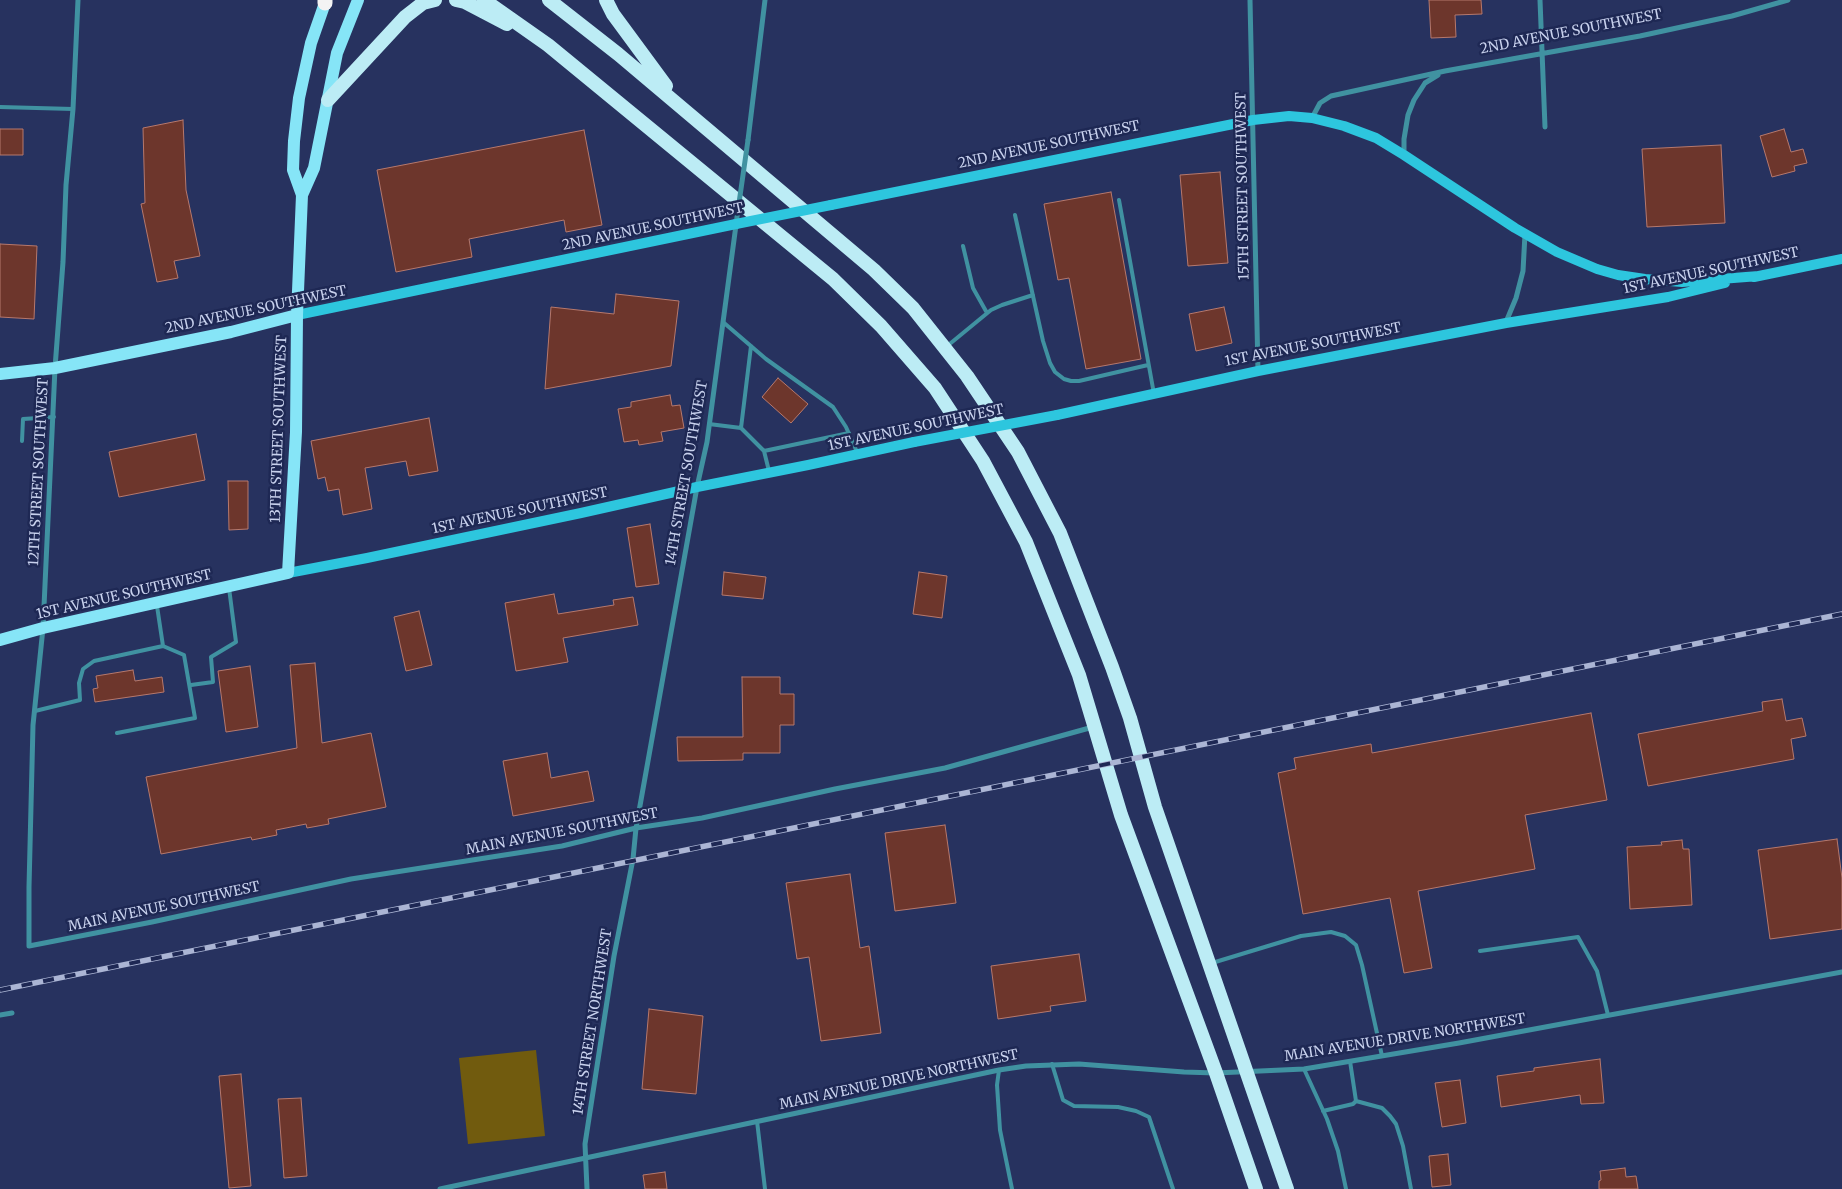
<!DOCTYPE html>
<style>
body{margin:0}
canvas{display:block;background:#27325f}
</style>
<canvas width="1842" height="1189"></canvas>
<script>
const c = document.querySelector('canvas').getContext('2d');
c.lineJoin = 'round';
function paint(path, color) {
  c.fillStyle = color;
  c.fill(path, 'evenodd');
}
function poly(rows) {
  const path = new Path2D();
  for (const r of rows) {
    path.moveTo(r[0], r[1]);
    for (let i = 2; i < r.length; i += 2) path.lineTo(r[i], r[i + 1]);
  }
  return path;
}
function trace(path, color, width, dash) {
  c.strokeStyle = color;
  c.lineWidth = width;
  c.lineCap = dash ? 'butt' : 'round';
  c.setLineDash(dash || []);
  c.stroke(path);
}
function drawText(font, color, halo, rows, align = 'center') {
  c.font = font + ' Merriweather,serif';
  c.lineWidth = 5;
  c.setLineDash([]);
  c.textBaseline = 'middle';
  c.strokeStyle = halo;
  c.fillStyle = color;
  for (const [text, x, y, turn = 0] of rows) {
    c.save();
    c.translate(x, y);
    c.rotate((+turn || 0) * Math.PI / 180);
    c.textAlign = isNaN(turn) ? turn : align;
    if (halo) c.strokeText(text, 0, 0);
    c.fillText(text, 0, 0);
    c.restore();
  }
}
paint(poly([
 [536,1050,545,1136,468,1144,459,1058]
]), '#715b0e');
const building = poly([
 [1429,0,1481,0,1482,14,1455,15,1456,37,1431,38,1429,0],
 [183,120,186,190,200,256,174,261,178,278,157,282,141,204,145,203,143,128,183,120],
 [0,129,23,129,23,155,0,155,0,129],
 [1784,129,1791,152,1803,149,1807,163,1794,166,1795,171,1772,177,1760,136,1784,129],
 [584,130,602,225,566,232,564,220,469,239,472,257,396,272,377,170,584,130],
 [1721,145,1725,223,1647,227,1642,149,1721,145],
 [1220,172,1228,263,1188,266,1180,175,1220,172],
 [1111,192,1141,359,1086,369,1069,278,1058,280,1044,204,1111,192],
 [0,244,37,246,34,319,0,317,0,244],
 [616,294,679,301,671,366,545,389,551,307,614,314,616,294],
 [1224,307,1232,343,1196,351,1189,314,1224,307],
 [778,378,808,404,791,423,762,397,778,378],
 [670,395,672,406,680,405,684,428,661,432,663,441,639,445,638,440,624,442,618,409,631,407,631,402,670,395],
 [429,418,438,471,409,476,406,461,365,468,372,509,343,515,339,489,328,491,325,477,318,479,311,441,429,418],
 [196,434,205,480,119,497,109,452,196,434],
 [228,481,248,481,248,529,229,530,228,481],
 [650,524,659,584,636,587,627,528,650,524],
 [724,572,766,577,763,599,722,595,724,572],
 [919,572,947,576,942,618,913,614,919,572],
 [554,594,558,614,614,605,613,600,633,597,638,625,563,638,568,662,516,671,505,603,554,594],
 [419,611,432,665,406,671,394,617,419,611],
 [315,663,322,743,371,733,386,807,328,819,329,824,307,828,306,824,276,830,277,835,252,840,251,837,161,854,146,777,297,748,290,665,315,663],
 [250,666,258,727,226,732,218,671,250,666],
 [133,670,135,681,162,677,164,692,95,702,93,689,98,688,96,676,133,670],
 [742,677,780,677,780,694,794,694,794,725,780,725,780,753,743,753,743,760,678,761,677,737,743,737,742,677],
 [1782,699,1786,721,1802,718,1806,736,1791,739,1794,759,1648,786,1638,734,1763,711,1762,702,1782,699],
 [1591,713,1607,800,1525,815,1535,869,1418,891,1432,968,1404,973,1390,898,1303,914,1278,773,1296,769,1294,758,1371,744,1372,753,1591,713],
 [547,753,551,778,588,771,594,801,513,816,503,761,547,753],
 [945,825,956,903,895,911,885,833,945,825],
 [1837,839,1842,878,1842,929,1770,939,1758,850,1837,839],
 [1682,840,1683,849,1689,849,1692,905,1630,909,1627,847,1662,845,1661,842,1682,840],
 [850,874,860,948,869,946,881,1033,821,1041,809,957,797,959,786,883,850,874],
 [1079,954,1086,1001,1050,1006,1051,1011,998,1019,991,966,1079,954],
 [649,1009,703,1016,696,1094,642,1089,649,1009],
 [1600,1059,1604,1103,1581,1104,1580,1095,1501,1107,1497,1076,1534,1071,1534,1068,1600,1059],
 [241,1074,251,1186,229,1188,219,1076,241,1074],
 [1460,1080,1466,1123,1442,1127,1435,1083,1460,1080],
 [301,1098,307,1176,284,1178,278,1099,301,1098],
 [1448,1154,1451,1185,1432,1187,1429,1156,1448,1154],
 [1625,1168,1626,1177,1636,1176,1638,1189,1599,1189,1599,1181,1601,1180,1600,1171,1625,1168],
 [665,1172,667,1189,645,1189,643,1175,665,1172]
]);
paint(building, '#6d362c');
trace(building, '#b6786c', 1);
trace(poly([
 [0,107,73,109],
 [1119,200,1154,394],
 [1015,215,1043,341,1050,363,1055,372,1064,379,1071,381,1079,381,1148,365],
 [963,246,973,288,987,313],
 [723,322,766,359,833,407,846,427,857,452],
 [751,346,741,428,764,451,849,433],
 [946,347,991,310,1002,305,1033,295],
 [709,424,741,428],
 [22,441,23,419,54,417],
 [764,451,769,471],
 [191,685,213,682,211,657,236,642,229,588],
 [35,711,80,700,79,683,83,669,94,661,163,646,157,606],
 [117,733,195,718,184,655,163,646],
 [1480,951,1578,937,1597,971,1608,1015],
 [1212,963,1301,936,1331,932,1345,936,1356,945,1362,965,1382,1056],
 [1052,1064,1063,1100,1074,1106,1118,1107,1136,1111,1149,1117,1173,1189],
 [1304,1069,1327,1119,1338,1151,1346,1189],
 [999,1070,997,1085,1000,1130,1012,1189],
 [1356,1101,1382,1108,1390,1116,1396,1124,1403,1146,1411,1189],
 [1323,1111,1353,1104,1356,1101,1350,1061],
 [757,1121,765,1189]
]), '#4092a1', 4);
trace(poly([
 [78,0,73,109,66,185,63,262,55,368,43,628,33,725,29,887,29,946,152,922,351,879,562,846,636,828,702,818,835,789,945,768,1093,727],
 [1250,0,1258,371],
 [1540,0,1545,127],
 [1312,118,1320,103,1331,96,1445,71,1640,36,1732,16,1788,0],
 [748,140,765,0],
 [1404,154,1404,139,1408,115,1414,100,1425,83,1438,75],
 [1506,322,1516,298,1523,271,1525,234],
 [0,1015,12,1013],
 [440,1189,999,1070,1026,1066,1079,1064,1184,1072,1216,1073,1304,1069,1459,1043,1842,972],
 [587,1189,585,1144,614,956,633,859,636,828,697,487,707,442,736,225]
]), '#4092a1', 5);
trace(poly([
 [831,205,1253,120,1289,116,1312,118,1344,126,1376,138,1404,155,1515,228,1557,252,1597,269,1618,275,1645,279,1682,282,1759,276],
 [1754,277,1842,259],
 [297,315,736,224],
 [1057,415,1258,371,1506,323,1668,297,1725,283],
 [288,573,367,558,581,513,697,487,808,465,914,442]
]), '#2dc6de', 10);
trace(poly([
 [302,195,314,168,337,53,358,0],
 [0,374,55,368,231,332,297,315],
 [0,640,43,628,288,573,296,432,297,315,302,195,293,170,294,141,299,98,311,43,326,0]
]), '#86e5f7', 12);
trace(poly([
 [456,0,465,2,507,24],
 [484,0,548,45,833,279,881,326,935,388,983,461,1026,542,1079,675,1121,815,1216,1073,1256,1189],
 [549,0,618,54,874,270,913,308,967,376,1018,452,1060,533,1112,667,1130,718,1155,807,1287,1189],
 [606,0,613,14,666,86],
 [328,100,405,17,423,3,435,0]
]), '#bcecf5', 14);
trace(poly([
 [325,3,325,0]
]), '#f3f3f3', 15);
const rail = poly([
 [0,990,1842,614]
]);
trace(rail, '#abb5d4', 5.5);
trace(rail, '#1e2854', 4, [11]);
trace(poly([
 [736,224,748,140]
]), '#4092a1', 5);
trace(poly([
 [736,224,831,205],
 [914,442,1057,415]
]), '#2dc6de', 10);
drawText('14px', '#c8d1ed', '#1e2854', [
 ["2ND AVENUE SOUTHWEST",1571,32,-11],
 ["2ND AVENUE SOUTHWEST",1049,145,-12],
 ["15TH STREET SOUTHWEST",1243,186,-91],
 ["2ND AVENUE SOUTHWEST",653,227,-12],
 ["1ST AVENUE SOUTHWEST",1711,271,-12],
 ["2ND AVENUE SOUTHWEST",256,310,-12],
 ["1ST AVENUE SOUTHWEST",1313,345,-11],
 ["1ST AVENUE SOUTHWEST",916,428,-12],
 ["13TH STREET SOUTHWEST",279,429,-88],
 ["12TH STREET SOUTHWEST",39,472,-87],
 ["14TH STREET SOUTHWEST",687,473,-80],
 ["1ST AVENUE SOUTHWEST",520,511,-12],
 ["1ST AVENUE SOUTHWEST",124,595,-13],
 ["MAIN AVENUE SOUTHWEST",562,832,-11],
 ["MAIN AVENUE SOUTHWEST",164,907,-12],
 ["14TH STREET NORTHWEST",593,1022,-81],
 ["MAIN AVENUE DRIVE NORTHWEST",1405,1038,-9],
 ["MAIN AVENUE DRIVE NORTHWEST",899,1080,-12]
]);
</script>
